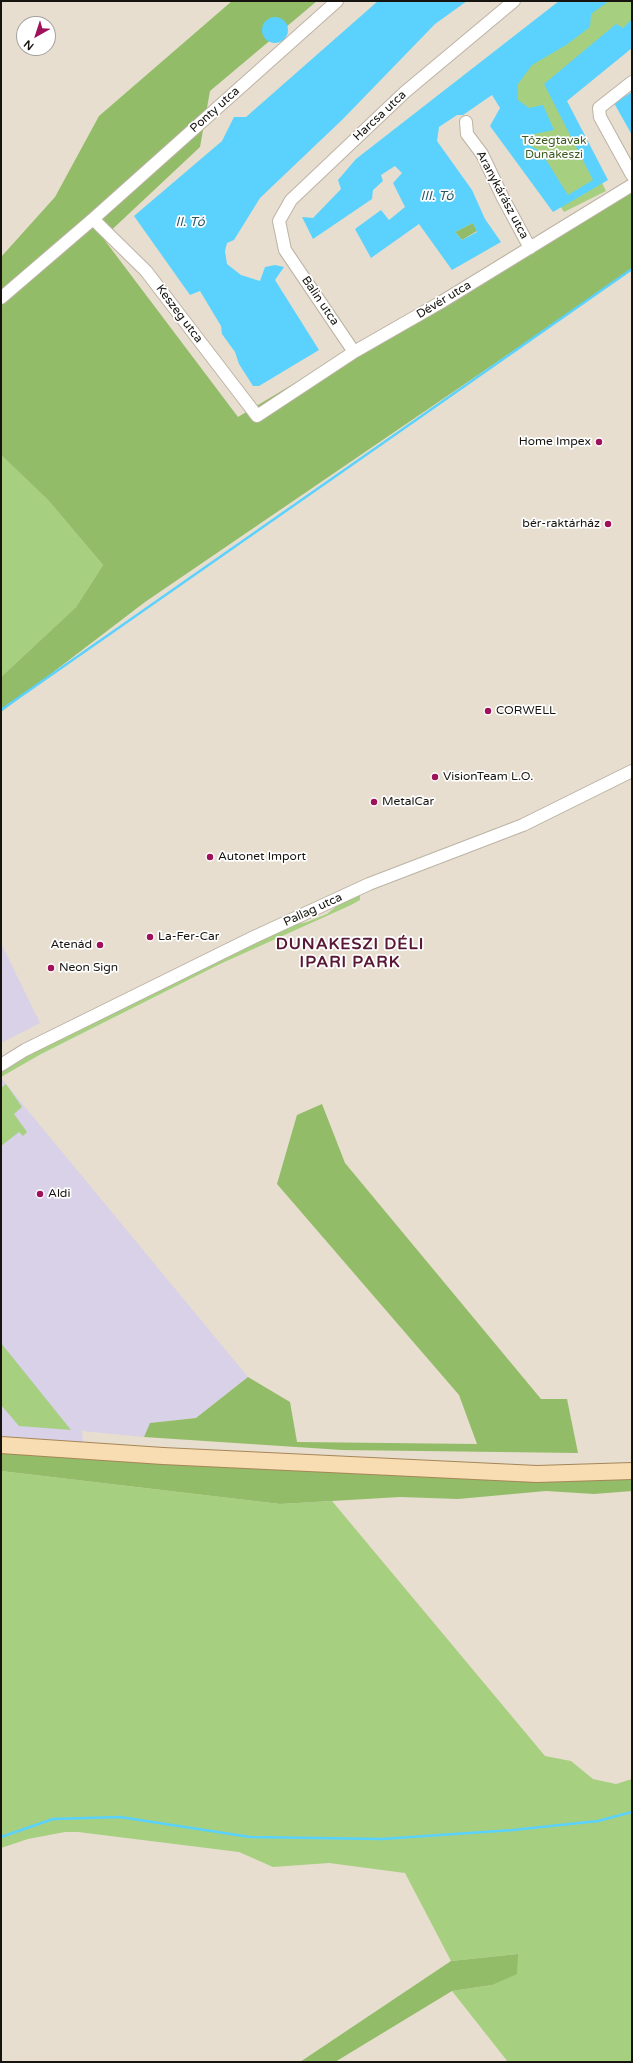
<!DOCTYPE html>
<meta charset="utf-8">
<style>
body{margin:0}
#map{position:relative;width:633px;height:2063px;overflow:hidden;background:#e7decf;font-family:"Varela Round",sans-serif}
canvas{display:block}
.frame{position:absolute;inset:0;border:2px solid #17140f;pointer-events:none}
.north{position:absolute;left:16px;top:16px;width:40px;height:40px;box-sizing:border-box;background:#fff;border:1px solid #a2a19f;border-radius:50%;rotate:219deg;font-size:11px;font-weight:700;line-height:16px;text-align:center;color:#17140f}
.north::after{content:'';display:block;margin:auto;width:14px;height:18px;background:#9f115b;clip-path:polygon(50% 0,100% 100%,50% 72%,0 100%)}
</style>
<div id="map">
<canvas width="633" height="2063"></canvas>
<div class="frame"></div>
<div class="north">N</div>
</div>
<script>
const c = document.querySelector('canvas').getContext('2d');
c.lineJoin = 'round';
function paint(path, color) {
  c.fillStyle = color;
  c.fill(path, 'evenodd');
}
function poly(rows) {
  const path = new Path2D();
  for (const r of rows) {
    if (r.length === 3) {
      path.moveTo(r[0] + r[2], r[1]);
      path.arc(r[0], r[1], r[2], 0, 2 * Math.PI);
      continue;
    }
    path.moveTo(r[0], r[1]);
    for (let i = 2; i < r.length; i += 2) path.lineTo(r[i], r[i + 1]);
  }
  return path;
}
function trace(path, color, width, dash) {
  c.strokeStyle = color;
  c.lineWidth = width;
  c.lineCap = dash ? 'butt' : 'round';
  c.setLineDash(dash || []);
  c.stroke(path);
}
function drawText(font, color, halo, rows, align = 'center') {
  c.font = font + ' "Varela Round",sans-serif';
  c.lineWidth = 3.5;
  c.setLineDash([]);
  c.textBaseline = 'middle';
  c.strokeStyle = halo;
  c.fillStyle = color;
  for (const [text, x, y, turn = 0] of rows) {
    c.save();
    c.translate(x, y);
    c.rotate((+turn || 0) * Math.PI / 180);
    c.textAlign = isNaN(turn) ? turn : align;
    if (halo) c.strokeText(text, 0, 0);
    c.fillText(text, 0, 0);
    c.restore();
  }
}
paint(poly([
 [1,943,40,1023,1,1043],
 [1,1078,248,1377,196,1418,151,1423,144,1437,82,1431,84,1455,1,1451]
]), '#d8d1e7');
paint(poly([
 [596,1,632,1,632,27,554,86,606,191,564,212,516,139,499,74],
 [1,455,48,500,103,565,76,607,1,677],
 [360,895,360,900,351,905,220,964,41,1054,1,1077,1,1071,50,1043,285,927,307,922,327,914,344,900],
 [6,1084,22,1107,14,1114,27,1132,23,1136,19,1132,1,1146,1,1088],
 [1,1343,71,1430,19,1426,1,1405],
 [1,1471,280,1504,332,1501,545,1756,571,1761,593,1779,616,1784,632,1779,632,2062,508,2062,452,1991,492,1985,518,1954,451,1961,405,1873,329,1863,273,1867,239,1852,78,1832,65,1832,28,1839,1,1848]
]), '#a7cf80');
paint(poly([
 [232,1,317,1,210,91,200,147,103,238,238,417,632,181,632,270,145,602,1,712,1,677,76,607,103,565,48,500,1,455,1,257,55,197,99,116],
 [473,223,477,231,462,240,455,232],
 [322,1104,345,1163,541,1399,567,1399,578,1453,342,1450,144,1437,150,1423,196,1418,248,1377,290,1402,297,1442,477,1444,459,1395,277,1184,297,1115],
 [1,1451,632,1474,632,1491,594,1494,546,1491,458,1499,400,1497,280,1504,1,1471],
 [518,1954,517,1974,492,1985,452,1991,335,2062,300,2062,451,1961]
]), '#92bc68');
paint(poly([
 [378,1,467,1,435,24,343,119,260,198,234,240,227,243,225,251,227,264,241,275,260,281,265,267,275,265,284,267,275,280,319,350,259,386,253,386,239,364,235,352,222,334,221,326,200,291,190,295,134,216,222,141,234,117,246,117],
 [559,1,609,1,591,14,590,27,566,45,532,65,518,84,518,100,529,108,543,105,554,130,534,134,526,143,541,152,568,195,593,180,544,84,616,24,623,28,632,19,632,48,567,101,608,180,553,212,490,126,500,108,492,95,463,115,457,115,439,127,437,141,472,190,485,219,501,242,452,270,419,224,371,258,355,229,381,210,389,220,405,207,393,183,402,173,395,166,381,175,383,181,373,190,372,199,313,239,302,217,313,218,341,189,338,180,356,159],
 [473,223,477,232,462,240,455,232],
 [275,30,13],
 [632,92,632,135,614,103]
]), '#5bd2fd');
trace(poly([
 [1,710,632,269],
 [1,1837,53,1819,120,1817,250,1837,382,1839,513,1830,598,1821,632,1812]
]), '#5bd2fd', 2.5);
const minor = poly([
 [632,82,599,108,600,117,632,175],
 [466,122,467,134,482,154,503,198,530,248],
 [93,219,146,271,257,416,354,352,443,301,632,185],
 [1,298,93,219,337,1],
 [354,352,285,250,279,221,291,200,405,92,514,1],
 [1,1065,25,1050,254,937,369,884,523,825,632,771]
]);
const major = poly([
 [1,1445,163,1456,537,1474,632,1471]
]);
trace(minor, '#bcb3a4', 14);
trace(major, '#a68657', 18);
trace(minor, '#fff', 12);
trace(major, '#f8dcb2', 16);
for (const [x, y, r, color] of [
 [599,442,4,"#9f115b"],
 [608,524,4,"#9f115b"],
 [488,711,4,"#9f115b"],
 [435,777,4,"#9f115b"],
 [374,802,4,"#9f115b"],
 [210,857,4,"#9f115b"],
 [150,937,4,"#9f115b"],
 [100,945,4,"#9f115b"],
 [51,968,4,"#9f115b"],
 [40,1194,4,"#9f115b"]
]) {
  const dot = new Path2D();
  dot.arc(x, y, r, 0, 2 * Math.PI);
  c.fillStyle = color;
  c.fill(dot);
  trace(dot, '#fff', 1.5);
}
drawText('12px', '#17140f', '#fff', [
 ["Ponty utca",215,110,-42],
 ["Harcsa utca",380,116,-43],
 ["Aranykárász utca",502,195,62],
 ["Dévér utca",444,300,-31],
 ["Balin utca",320,301,56],
 ["Keszeg utca",179,314,53],
 ["Pallag utca",313,910,-25]
]);
drawText('12px', '#3f5b20', '#fff', [
 ["Tőzegtavak",554,141],
 ["Dunakeszi",554,155]
]);
drawText('12px', '#17140f', '#fff', [
 ["Home Impex",591,442,"right"],
 ["bér-raktárház",600,524,"right"],
 ["CORWELL",496,711],
 ["VisionTeam L.O.",443,777],
 ["MetalCar",382,802],
 ["Autonet Import",218,857],
 ["La-Fer-Car",158,937],
 ["Atenád",92,945,"right"],
 ["Neon Sign",59,968],
 ["Aldi",48,1194]
], 'left');
drawText('italic 13px', '#28596b', '#fff', [
 ["III. Tó",437,197],
 ["II. Tó",190,223]
]);
c.letterSpacing = '1px';
drawText('bold 16px', '#591835', '#fff', [
 ["DUNAKESZI DÉLI",350,945],
 ["IPARI PARK",350,963]
]);
c.letterSpacing = '0px';
</script>
